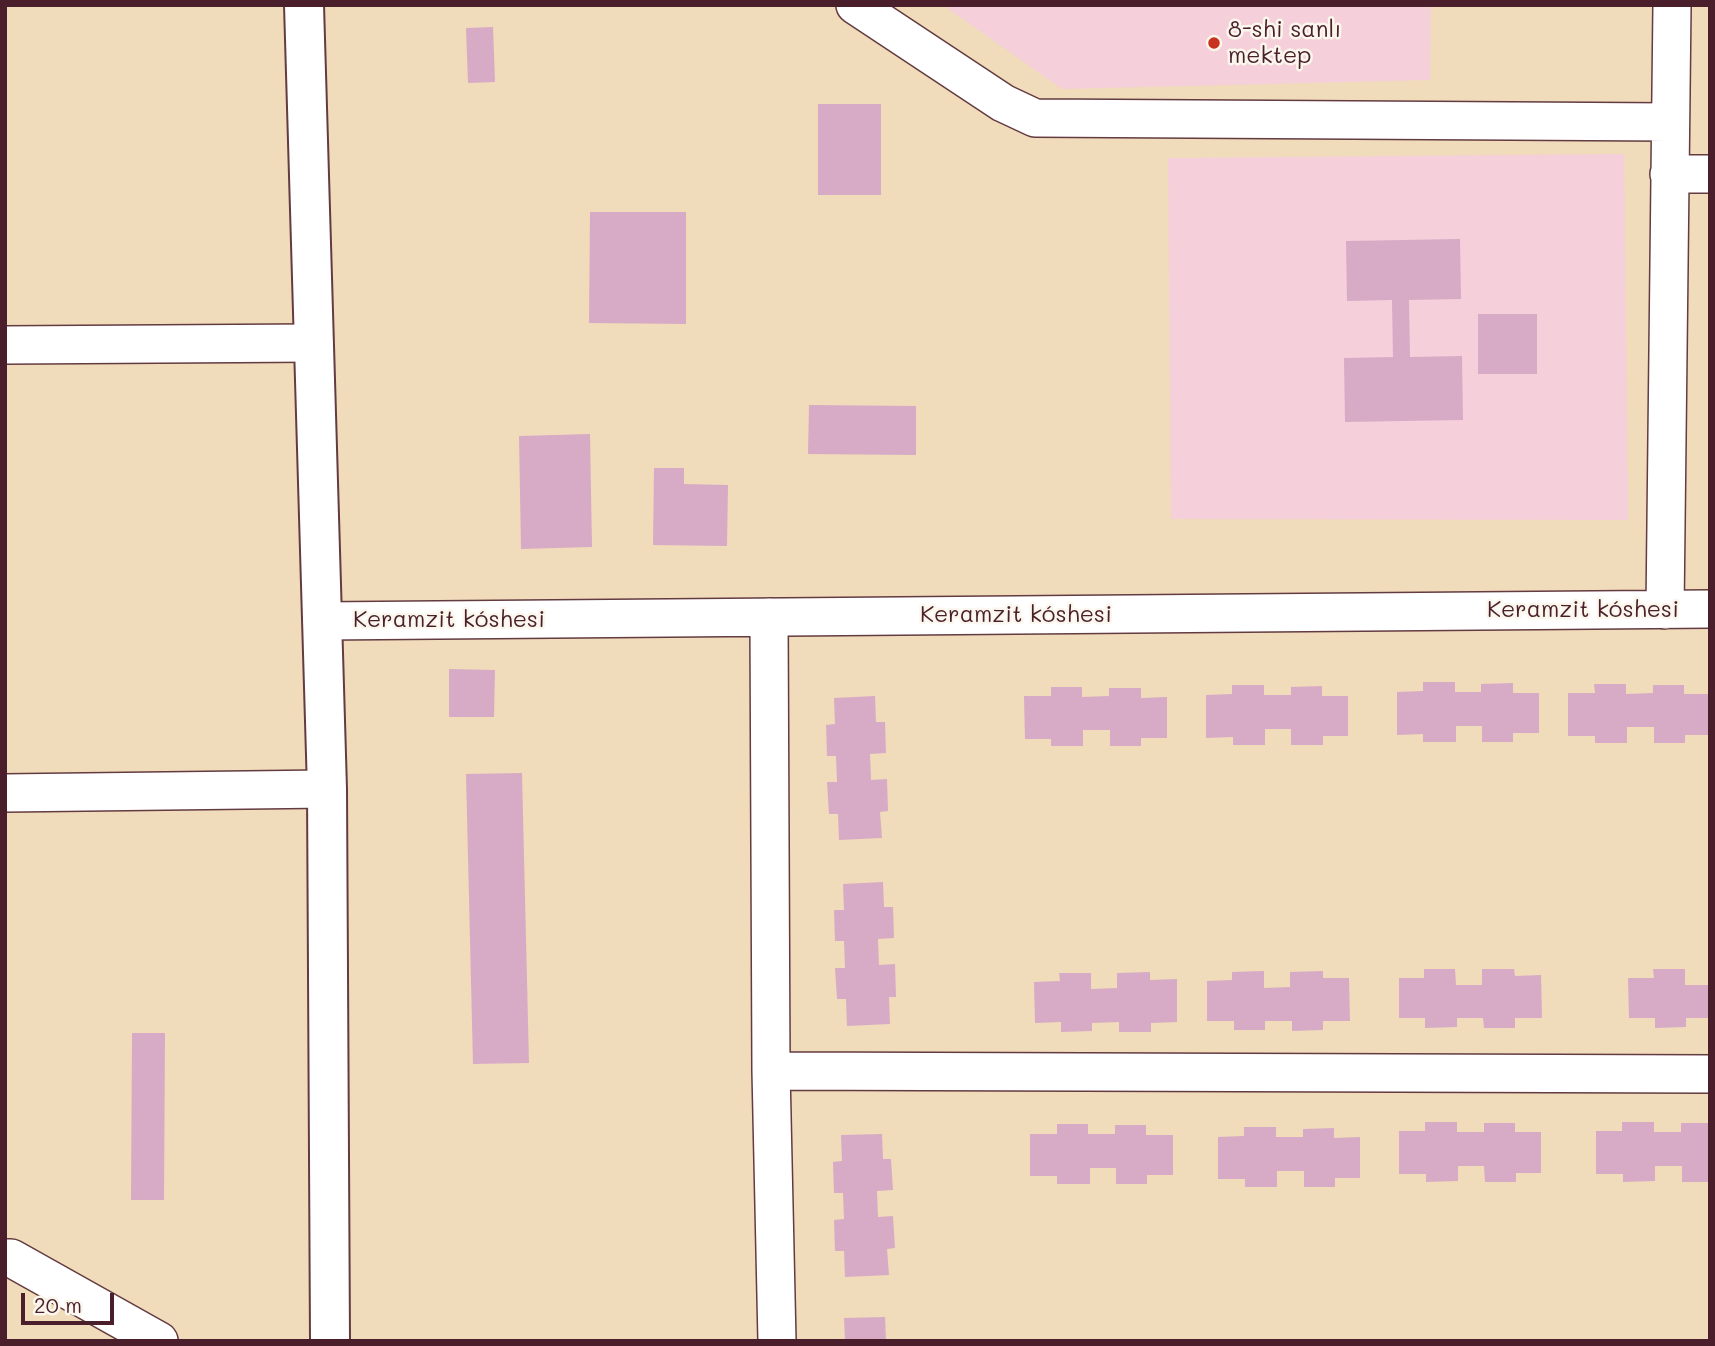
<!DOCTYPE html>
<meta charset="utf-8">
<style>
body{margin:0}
#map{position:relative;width:1715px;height:1346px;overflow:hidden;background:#f0dbba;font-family:Mali,sans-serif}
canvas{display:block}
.frame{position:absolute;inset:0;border:7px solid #4a1f2b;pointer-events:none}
.scale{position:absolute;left:21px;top:1293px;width:93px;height:32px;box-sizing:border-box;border:4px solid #4a1f2b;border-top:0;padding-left:9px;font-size:21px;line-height:24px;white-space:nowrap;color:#4a1f2b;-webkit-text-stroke:5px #fbf7ec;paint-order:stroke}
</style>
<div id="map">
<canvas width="1715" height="1346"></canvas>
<div class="frame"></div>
<div class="scale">20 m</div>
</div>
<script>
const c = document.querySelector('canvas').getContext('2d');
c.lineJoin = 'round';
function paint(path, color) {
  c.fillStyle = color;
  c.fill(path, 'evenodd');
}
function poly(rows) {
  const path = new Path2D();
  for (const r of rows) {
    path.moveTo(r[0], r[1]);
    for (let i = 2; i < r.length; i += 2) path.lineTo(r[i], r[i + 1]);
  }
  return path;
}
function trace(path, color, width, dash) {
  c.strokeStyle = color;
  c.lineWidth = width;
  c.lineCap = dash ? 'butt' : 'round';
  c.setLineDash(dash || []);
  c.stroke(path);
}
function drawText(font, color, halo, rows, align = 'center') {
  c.font = font + ' Mali,sans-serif';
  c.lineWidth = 5;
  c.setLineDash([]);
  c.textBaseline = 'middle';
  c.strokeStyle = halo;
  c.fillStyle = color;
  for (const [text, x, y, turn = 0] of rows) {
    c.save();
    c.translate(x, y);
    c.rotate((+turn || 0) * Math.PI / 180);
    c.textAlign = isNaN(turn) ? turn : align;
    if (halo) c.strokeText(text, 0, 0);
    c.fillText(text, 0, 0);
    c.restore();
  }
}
paint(poly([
 [943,5,1431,5,1430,80,1062,89],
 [1624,154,1628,520,1171,519,1168,158]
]), '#f5cfda');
paint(poly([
 [493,27,495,82,468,83,466,28],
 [818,104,881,104,881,195,818,195],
 [590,212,686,212,686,324,589,323],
 [1460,239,1461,299,1409,300,1410,357,1462,356,1463,420,1345,422,1344,358,1393,357,1392,300,1347,301,1346,241],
 [1478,314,1537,314,1537,374,1478,374],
 [809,405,916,406,916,455,808,454],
 [590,434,592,547,521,549,519,436],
 [654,468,684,468,684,484,728,485,727,546,653,545],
 [449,669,495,670,494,717,449,717],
 [1423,682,1455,682,1455,692,1481,692,1481,684,1513,683,1513,693,1539,693,1539,733,1513,733,1513,742,1482,742,1482,726,1456,726,1456,742,1423,742,1423,734,1397,735,1397,692,1423,691],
 [1594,684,1626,684,1626,694,1653,693,1653,685,1684,685,1684,694,1710,694,1710,735,1685,735,1685,743,1654,743,1654,727,1627,727,1627,743,1595,743,1595,736,1568,736,1568,693,1595,693],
 [1232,685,1264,685,1264,695,1291,695,1291,687,1322,686,1322,696,1348,696,1348,736,1323,736,1323,745,1291,745,1291,729,1265,729,1265,745,1233,745,1233,737,1206,738,1206,695,1232,694],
 [1051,687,1082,687,1082,697,1109,696,1109,688,1141,688,1141,698,1167,697,1167,738,1141,738,1141,746,1110,746,1110,730,1083,730,1083,746,1051,746,1051,739,1025,739,1024,696,1051,696],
 [875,696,876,722,885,722,886,753,870,754,871,780,887,779,888,811,880,812,882,838,839,840,838,814,829,814,827,782,837,782,836,756,827,756,826,725,835,724,834,698],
 [522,773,529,1063,473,1064,466,774],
 [883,882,884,907,893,907,894,938,878,939,879,965,895,964,896,997,889,997,890,1024,847,1026,846,999,837,999,835,968,845,968,844,941,835,941,834,910,844,910,843,884],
 [1424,969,1455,969,1456,985,1482,985,1482,969,1514,969,1515,976,1541,975,1542,1018,1515,1018,1515,1028,1484,1028,1483,1018,1457,1018,1457,1027,1425,1028,1425,1018,1399,1018,1399,978,1424,978],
 [1653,969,1685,969,1685,985,1710,985,1710,1018,1686,1018,1686,1027,1655,1028,1655,1018,1629,1018,1628,978,1654,978],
 [1264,971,1264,988,1290,987,1290,972,1323,971,1323,978,1349,978,1350,1021,1323,1021,1323,1030,1292,1031,1292,1021,1265,1021,1265,1030,1234,1030,1234,1021,1207,1021,1207,981,1232,980,1232,972],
 [1150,972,1150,980,1177,979,1177,1022,1151,1023,1151,1032,1119,1032,1119,1022,1092,1023,1092,1031,1061,1032,1061,1022,1035,1023,1034,982,1060,981,1059,973,1091,973,1091,989,1117,988,1117,973],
 [132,1033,165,1033,164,1200,131,1200],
 [1425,1122,1457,1122,1457,1132,1484,1132,1484,1123,1515,1123,1515,1132,1541,1132,1541,1173,1516,1173,1516,1182,1485,1182,1484,1166,1458,1166,1458,1181,1426,1182,1426,1174,1399,1174,1399,1131,1425,1131],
 [1622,1122,1654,1122,1654,1132,1681,1132,1681,1123,1710,1123,1710,1182,1682,1182,1682,1166,1655,1166,1655,1181,1623,1182,1623,1174,1596,1174,1596,1131,1622,1131],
 [1057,1124,1088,1124,1088,1134,1115,1134,1115,1125,1146,1125,1146,1135,1173,1135,1173,1175,1147,1175,1147,1184,1116,1184,1116,1168,1090,1168,1090,1184,1057,1184,1057,1176,1030,1176,1030,1134,1057,1134],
 [1244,1127,1276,1127,1276,1137,1303,1137,1303,1129,1334,1128,1334,1138,1360,1137,1360,1178,1335,1178,1335,1187,1304,1187,1304,1171,1277,1171,1277,1187,1245,1187,1245,1179,1218,1179,1218,1137,1244,1136],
 [882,1134,883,1159,891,1159,893,1190,877,1191,878,1217,893,1216,895,1248,887,1249,889,1275,845,1277,844,1251,835,1251,834,1220,844,1219,843,1193,834,1193,833,1162,842,1161,841,1135],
 [885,1317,886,1341,845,1341,844,1318]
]), '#d7abc5');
const minor = poly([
 [855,5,1003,103,1035,118,1669,122],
 [1669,174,1710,174],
 [5,345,314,343],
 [1665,610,1672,5],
 [769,617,771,1071,777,1341],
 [322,621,1710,609],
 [5,793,327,789],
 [771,1071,1710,1074],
 [5,1258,11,1258,159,1341]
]);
const tertiary = poly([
 [304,5,327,789,330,1341]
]);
trace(minor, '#633b40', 40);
trace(tertiary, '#633b40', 42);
trace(minor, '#fff', 37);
trace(tertiary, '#fff', 38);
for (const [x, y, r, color] of [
 [1214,43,7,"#c8321e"]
]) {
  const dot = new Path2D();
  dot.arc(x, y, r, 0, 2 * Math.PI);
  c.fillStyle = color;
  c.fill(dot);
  trace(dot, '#fbf7ec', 2.5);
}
drawText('23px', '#4a1f2b', '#fbf7ec', [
 ["8-shi sanlı",1228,30],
 ["mektep",1228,56]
], 'left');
drawText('23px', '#4a1f2b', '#fbf7ec', [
 ["Keramzit kóshesi",1583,610],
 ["Keramzit kóshesi",1016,615],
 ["Keramzit kóshesi",449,620]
]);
</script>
